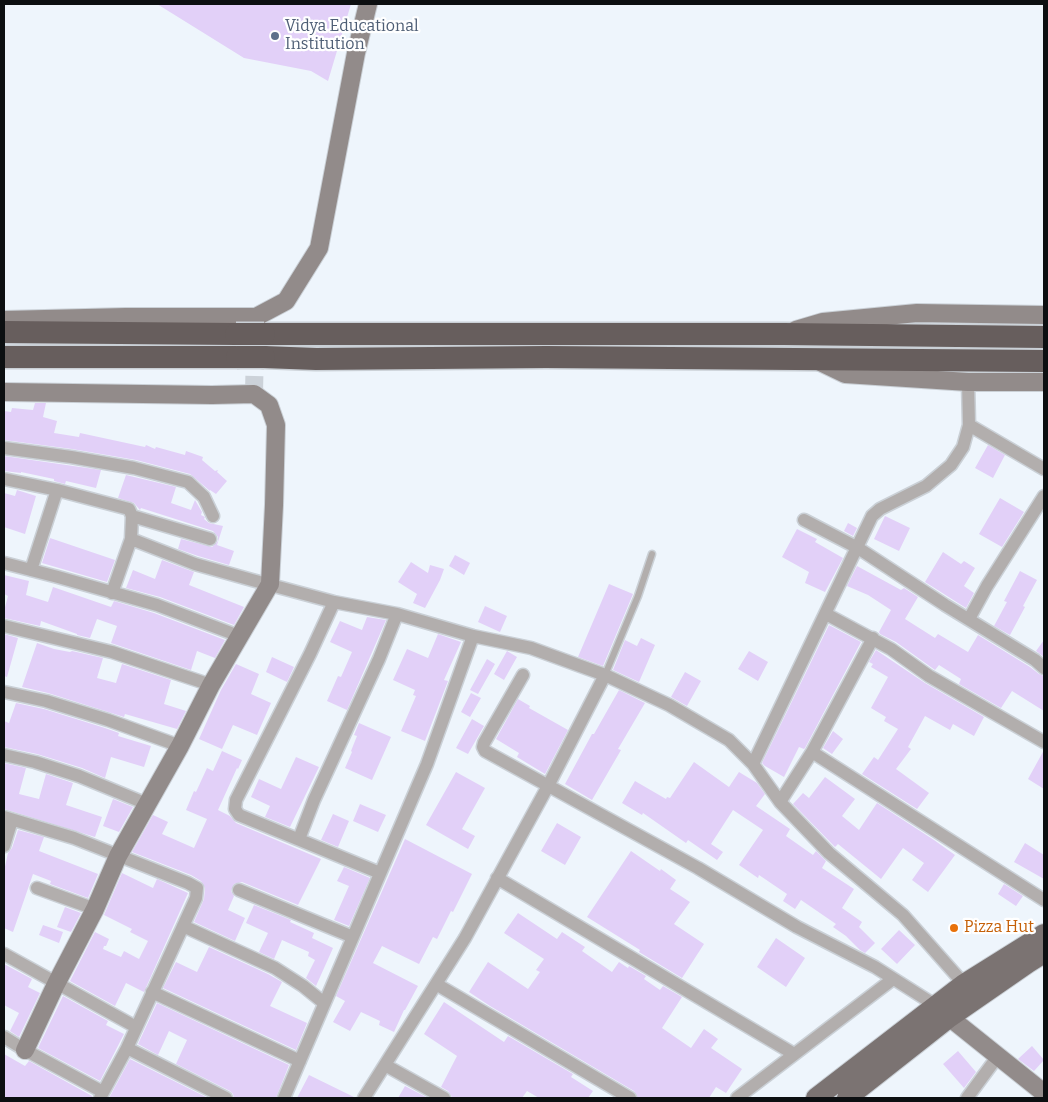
<!DOCTYPE html>
<style>
body{margin:0}
#map{position:relative;width:1048px;height:1102px;overflow:hidden;background:#eef5fc;font-family:Bitter,serif}
canvas{display:block}
.frame{position:absolute;inset:0;border:5px solid #0c0f11;pointer-events:none}
</style>
<div id="map">
<canvas width="1048" height="1102"></canvas>
<div class="frame"></div>
</div>
<script>
const c = document.querySelector('canvas').getContext('2d');
c.lineJoin = 'round';
function paint(path, color) {
  c.fillStyle = color;
  c.fill(path, 'evenodd');
}
function poly(rows) {
  const path = new Path2D();
  for (const r of rows) {
    path.moveTo(r[0], r[1]);
    for (let i = 2; i < r.length; i += 2) path.lineTo(r[i], r[i + 1]);
  }
  return path;
}
function trace(path, color, width, dash) {
  c.strokeStyle = color;
  c.lineWidth = width;
  c.lineCap = dash ? 'butt' : 'round';
  c.setLineDash(dash || []);
  c.stroke(path);
}
function drawText(font, color, halo, rows, align = 'center') {
  c.font = font + ' Bitter,serif';
  c.lineWidth = 4.5;
  c.setLineDash([]);
  c.textBaseline = 'middle';
  c.strokeStyle = halo;
  c.fillStyle = color;
  for (const [text, x, y, turn = 0] of rows) {
    c.save();
    c.translate(x, y);
    c.rotate((+turn || 0) * Math.PI / 180);
    c.textAlign = isNaN(turn) ? turn : align;
    if (halo) c.strokeText(text, 0, 0);
    c.fillText(text, 0, 0);
    c.restore();
  }
}
paint(poly([
 [157,4,351,4,328,81,311,71,244,58],
 [35,403,46,403,43,417,57,421,54,433,79,437,80,433,145,447,146,445,155,449,156,447,185,455,186,451,203,457,202,460,215,471,218,470,217,472,227,481,216,494,210,490,210,491,190,474,136,460,72,449,4,440,4,411,11,412,12,408,33,410],
 [988,445,1005,455,993,478,975,468],
 [4,456,101,470,96,488,66,481,65,484,54,481,54,479,21,472,21,473,4,471],
 [126,475,176,487,171,503,191,510,195,500,202,512,201,515,205,517,204,519,209,523,223,526,217,545,234,551,229,565,198,556,178,549,181,539,212,547,218,541,218,537,213,531,141,508,140,510,134,503,118,498],
 [17,490,36,496,25,534,4,527,4,493,15,496],
 [1000,498,1024,512,1002,547,979,534],
 [885,516,910,528,899,551,874,539],
 [848,523,857,528,853,536,844,531],
 [797,529,817,539,815,542,843,558,825,592,805,583,809,572,782,557],
 [50,538,115,560,107,582,42,563],
 [943,552,961,564,964,561,975,568,964,586,974,593,966,608,925,582],
 [455,555,470,563,464,575,449,566],
 [162,560,194,572,189,585,244,607,234,625,160,597,126,588,133,570,155,579],
 [411,562,428,573,430,565,444,569,440,580,425,608,413,603,417,594,398,582],
 [857,566,901,590,904,588,918,597,905,619,935,638,938,634,968,652,978,635,1030,667,1039,674,1044,676,1044,711,1012,691,1001,708,959,684,961,679,939,665,935,670,896,642,880,634,879,632,891,610,868,595,847,586],
 [1020,571,1037,580,1023,606,1025,607,1010,635,994,626,1007,602,1004,601],
 [4,575,29,581,26,595,48,602,53,587,111,607,114,601,154,613,225,640,215,658,197,651,191,670,111,643,117,626,97,619,90,638,77,635,77,634,41,621,40,626,4,618,4,611,8,596,4,594],
 [609,584,633,594,603,666,578,657],
 [485,606,507,616,500,632,478,622],
 [367,617,386,620,347,710,327,701,338,676,341,677,352,652,330,642,340,621,362,630],
 [829,625,861,642,805,748,804,749,799,747,784,777,765,766,762,763],
 [4,634,18,638,7,677,4,676],
 [438,634,461,642,444,680,448,681,425,741,401,731,416,696,413,695,415,690,393,680,407,649,428,658],
 [641,638,655,645,639,682,613,670,625,640,637,646],
 [1044,640,1044,657,1036,651],
 [37,643,54,649,70,652,72,651,103,658,97,678,116,683,122,664,171,680,164,704,186,711,177,729,125,714,124,717,48,693,22,687],
 [876,650,925,683,984,717,974,736,953,724,950,730,925,716,908,747,911,749,896,769,929,793,917,809,862,774,874,757,878,760,898,729,884,721,886,717,871,708,888,677,871,667,873,664,869,662],
 [507,651,517,657,504,680,494,674],
 [749,651,768,662,758,681,738,669],
 [272,657,294,667,287,682,266,672],
 [487,659,495,664,478,694,470,690],
 [236,664,259,674,251,694,271,703,257,735,233,725,222,749,199,739,221,690],
 [685,672,701,681,687,706,671,697],
 [619,690,645,703,618,749,621,750,592,800,565,784,592,734,594,734],
 [471,693,481,698,470,717,461,712],
 [518,699,530,706,529,708,568,730,545,774,517,757,519,753,496,739],
 [16,703,44,709,105,728,119,733,118,736,151,746,144,767,111,757,105,778,82,768,37,754,4,747,4,721,9,723],
 [472,719,484,726,468,754,456,748],
 [359,723,391,737,372,780,345,768,352,752,351,751,357,736,354,735],
 [833,731,843,739,832,754,823,748],
 [1044,750,1044,789,1028,779],
 [222,751,242,760,238,769,237,768,218,810,230,816,236,823,321,859,298,905,242,882,234,884,231,891,234,896,228,910,245,918,235,941,194,922,204,899,205,888,201,881,191,875,132,852,153,815,168,822,162,834,194,848,207,819,186,810,194,791,196,792,207,768,213,771],
 [296,757,319,767,290,827,265,817,270,806,251,797,259,779,281,789],
 [694,762,729,787,739,772,757,783,765,794,756,806,790,829,786,836,813,855,816,851,826,861,822,868,854,889,842,908,862,922,859,927,875,943,865,953,860,950,846,936,833,927,836,924,801,900,795,909,783,901,787,894,759,875,758,878,739,865,763,830,733,810,711,844,723,852,717,860,688,840,686,843,643,813,642,815,622,803,635,781,666,799,667,797,670,798],
 [4,763,26,768,19,794,39,799,46,774,73,783,66,805,102,817,95,837,4,809],
 [456,772,485,788,462,829,475,836,468,849,426,825],
 [825,777,855,799,842,816,859,830,877,803,934,840,955,855,928,892,912,880,924,863,903,848,881,879,838,844,835,847,793,804,803,793,809,798],
 [113,799,133,807,119,832,103,826],
 [360,804,386,815,378,832,353,821],
 [333,814,349,821,338,847,321,840],
 [557,823,581,837,565,865,541,851],
 [18,830,44,837,39,851,98,874,88,898,50,884,51,881,33,874,13,932,4,928,4,871,8,853,12,848],
 [405,839,472,874,453,912,451,911,437,939,433,937,419,964,382,946,373,963,418,986,405,1010,404,1010,394,1032,379,1025,380,1021,361,1012,350,1031,333,1022,345,1001,336,996],
 [1025,843,1044,855,1044,879,1014,862],
 [631,851,660,871,661,869,676,880,670,889,690,902,674,924,704,944,682,978,639,952,640,950,587,917],
 [344,867,370,878,349,926,334,920,349,886,337,881],
 [122,873,153,888,157,879,188,893,144,992,126,983,115,1006,70,981,95,932,109,939,106,946,104,946,103,949,121,957,124,951,139,959,148,941,130,932,132,929,104,915],
 [1004,884,1023,896,1016,906,998,894],
 [254,905,291,920,290,922,314,933,312,938,333,948,316,986,306,978,315,960,308,956,309,952,282,940,274,959,259,952,268,933,246,923],
 [65,907,81,913,71,932,57,927],
 [518,913,557,939,562,932,585,947,582,951,612,972,619,962,628,968,629,966,646,976,644,979,660,990,663,986,682,997,662,1028,691,1048,704,1029,718,1039,711,1048,742,1069,726,1093,716,1087,709,1098,638,1098,634,1091,490,1006,469,992,488,962,528,989,540,972,536,970,544,959,504,933],
 [43,925,63,932,59,943,39,935],
 [899,930,915,945,897,964,881,949],
 [776,938,805,958,786,987,757,967],
 [209,947,268,974,282,982,270,1006,307,1023,296,1050,163,988,176,962,197,972],
 [4,964,32,979,28,987,40,993,19,1037,10,1031,19,1013,4,1005],
 [63,996,108,1021,106,1025,124,1034,100,1081,38,1048],
 [444,1002,504,1042,508,1036,573,1074,571,1077,593,1091,588,1098,539,1098,527,1091,522,1098,452,1097,448,1091,441,1087,457,1056,424,1034],
 [157,1003,289,1065,276,1098,234,1098,233,1094,230,1091,176,1064,187,1040,169,1031,158,1055,138,1044],
 [1032,1046,1044,1060,1034,1071,1018,1059],
 [958,1051,976,1072,964,1088,943,1064],
 [4,1054,25,1066,29,1061,92,1096,92,1098,4,1098],
 [130,1059,208,1098,109,1098],
 [309,1075,356,1098,297,1098],
 [405,1086,428,1098,398,1098]
]), '#e2d0f8');
trace(poly([
 [254,394,255,345]
]), '#ccd2d9', 18, [18, 9]);
const lane = poly([
 [605,675,638,596,652,554]
]);
const street = poly([
 [968,382,969,425,1044,469],
 [4,448,71,457,134,468,188,482,204,497,213,516],
 [4,479,57,490,129,509,132,516,131,539,112,593],
 [132,516,210,539],
 [804,520,858,548,945,605,1035,660,1044,668],
 [131,539,195,564,252,580,334,602,397,614,473,636,531,648,605,675,669,705,729,740,753,764,780,802,829,853,903,915,964,984],
 [4,563,58,577,157,605,239,636],
 [31,570,57,490],
 [334,602,310,654,236,800,235,809,239,815,380,873],
 [826,614,891,649,929,676,1044,742],
 [969,619,987,586,1044,496],
 [4,626,112,652,211,685],
 [523,675,484,743,483,747,485,751,698,868,797,927,875,967,935,1005],
 [4,692,46,701,108,720,180,746],
 [812,752,1044,900],
 [4,755,35,762,79,776,147,804],
 [753,764,872,516,880,509,926,486,951,465,963,447,969,425],
 [780,802,812,752,873,638],
 [4,817,74,838,188,883,197,888,196,898,127,1048,100,1098],
 [299,839,314,800,379,659,397,614],
 [4,846,12,820],
 [497,878,794,1054],
 [37,888,95,909],
 [239,890,353,937],
 [183,926,275,968,303,986,324,1003],
 [4,954,136,1027],
 [436,984,630,1098],
 [152,992,300,1061],
 [4,1037,25,1050,103,1092],
 [127,1048,226,1098],
 [385,1065,444,1098],
 [284,1098,427,764,473,636],
 [364,1098,465,938,548,786,605,675],
 [737,1098,893,979],
 [967,1098,998,1056]
]);
const secondary = poly([
 [4,320,126,317,256,317,286,301,319,248,356,53,368,4],
 [796,330,823,322,917,313,1044,315],
 [818,361,845,374,968,382,1044,382],
 [4,392,212,395,254,394,269,405,276,425,274,505,270,584,211,685,180,746,118,856,95,909,56,984,25,1050],
 [939,1009,1044,1093]
]);
const primary = poly([
 [816,1098,964,984,1044,934],
 [847,1098,950,1017,1028,963,1044,953]
]);
const highway = poly([
 [4,332,236,334],
 [264,334,784,334,1044,337],
 [4,357,237,357],
 [264,357,316,359,546,357,1044,361]
]);
trace(lane, '#cad0d6', 9);
trace(street, '#cad0d6', 15);
trace(secondary, '#cad0d6', 20);
trace(primary, '#cad0d6', 22);
trace(highway, '#cad0d6', 25);
trace(lane, '#b2aead', 6);
trace(street, '#b2aead', 12);
trace(secondary, '#928b8a', 18);
trace(primary, '#7b7372', 20);
trace(highway, '#675e5d', 22);
const highwayBridge = poly([
 [236,334,264,334],
 [237,357,264,357]
]);
trace(highwayBridge, '#cad0d6', 25, []);
trace(highwayBridge, '#675e5d', 22);
for (const [x, y, r, color] of [
 [275,36,5,"#5c6f8a"],
 [954,928,5,"#e8710a"]
]) {
  const dot = new Path2D();
  dot.arc(x, y, r, 0, 2 * Math.PI);
  c.fillStyle = color;
  c.fill(dot);
  trace(dot, '#fff', 2);
}
drawText('16px', '#4e5e75', '#fff', [
 ["Vidya Educational",285,27],
 ["Institution",285,45]
], 'left');
drawText('16px', '#c56008', '#fff', [
 ["Pizza Hut",964,928]
], 'left');
</script>
